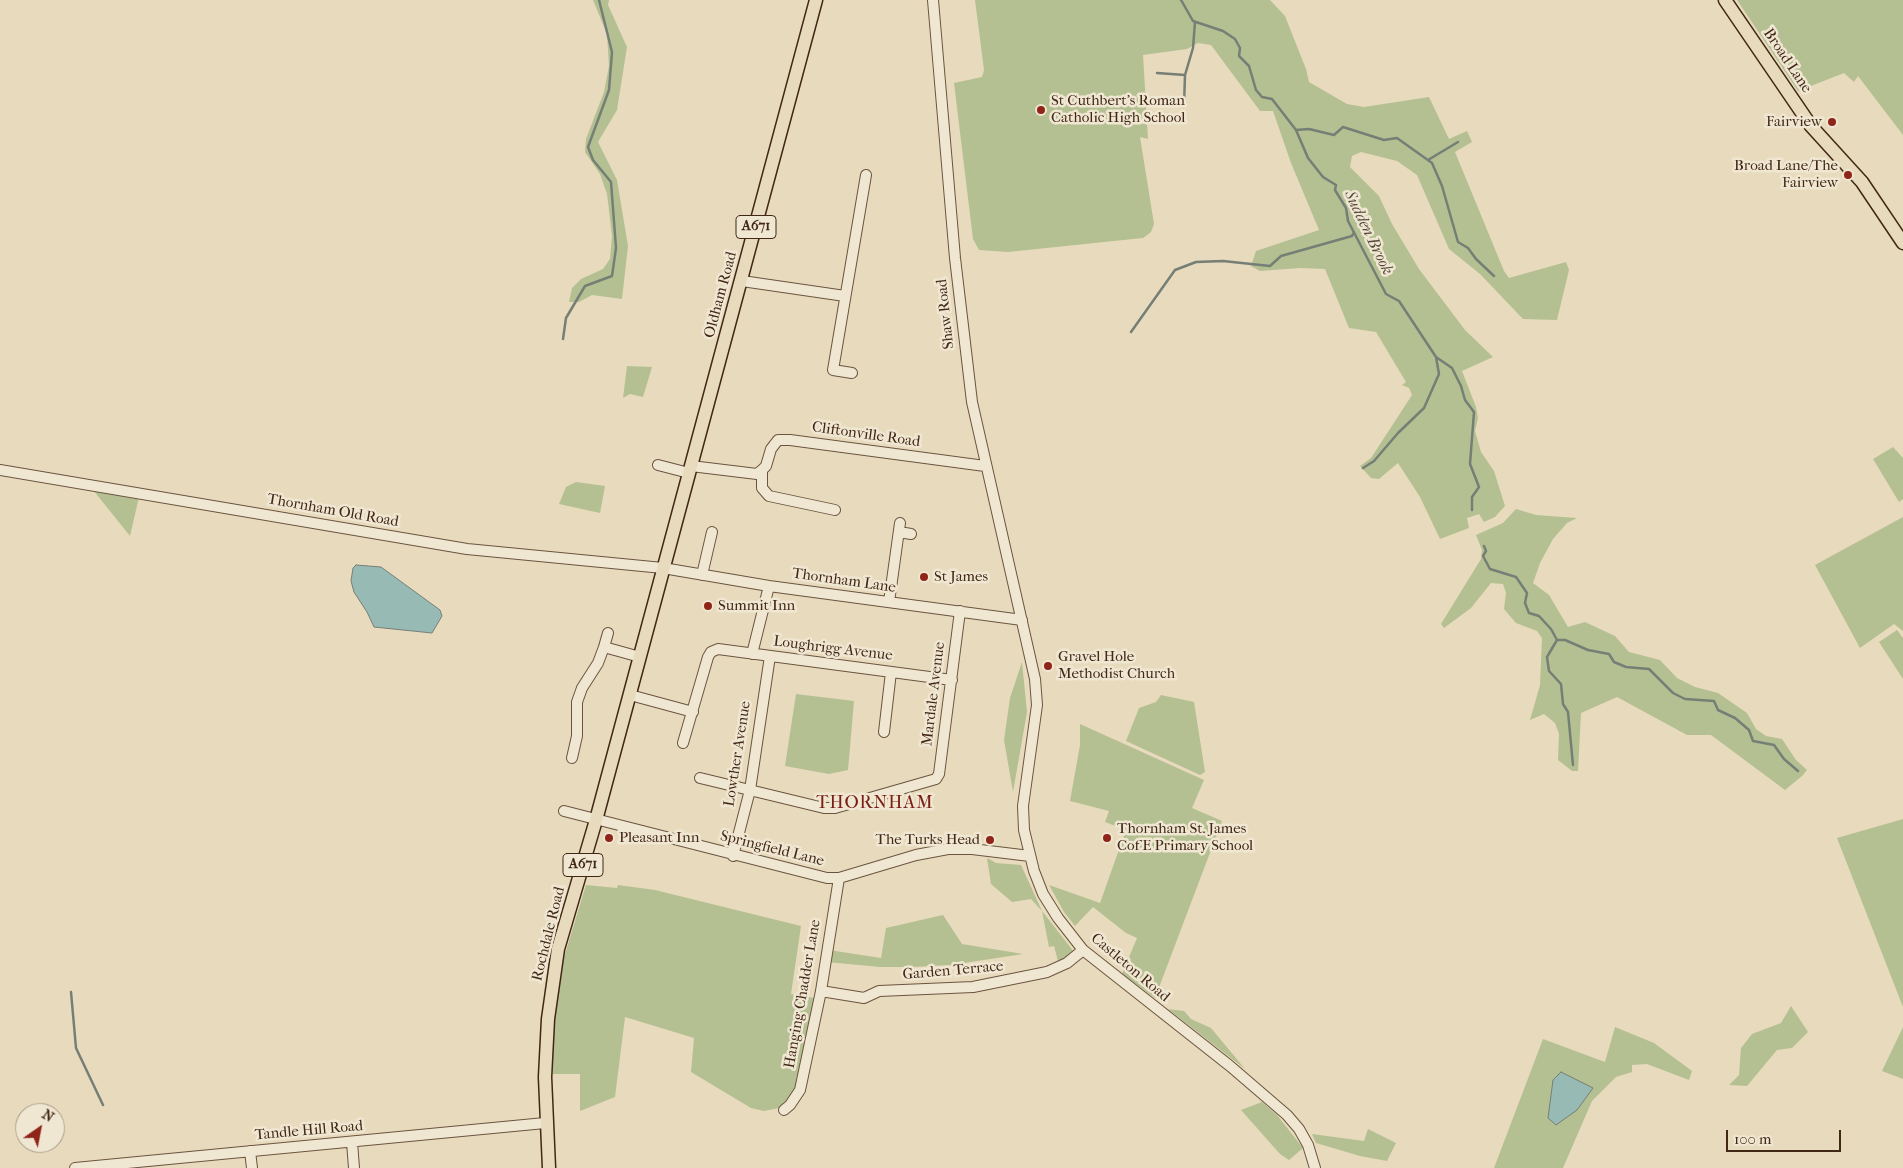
<!DOCTYPE html>
<style>
body{margin:0}
#map{position:relative;width:1903px;height:1168px;overflow:hidden;background:#e8dabc;font-family:"IM FELL French Canon",serif}
canvas{display:block}
.north{position:absolute;left:15px;top:1103px;width:50px;height:50px;box-sizing:border-box;background:#f0e7d3;border:1px solid #aa9a87;border-radius:50%;rotate:33deg;font-size:14px;font-weight:700;line-height:20px;text-align:center;color:#412715}
.north::after{content:'';display:block;margin:auto;width:18px;height:22px;background:#8f2418;clip-path:polygon(50% 0,100% 100%,50% 72%,0 100%)}
.scale{position:absolute;left:1726px;top:1130px;width:115px;height:22px;box-sizing:border-box;border:2px solid #412715;border-top:0;padding-left:6px;font-size:15px;line-height:18px;white-space:nowrap;color:#412715;-webkit-text-stroke:4px #f0e7d3;paint-order:stroke}
</style>
<div id="map">
<canvas width="1903" height="1168"></canvas>
<div class="north">N</div>
<div class="scale">100 m</div>
</div>
<script>
const c = document.querySelector('canvas').getContext('2d');
c.lineJoin = 'round';
function paint(path, color) {
  c.fillStyle = color;
  c.fill(path, 'evenodd');
}
function poly(rows) {
  const path = new Path2D();
  for (const r of rows) {
    path.moveTo(r[0], r[1]);
    for (let i = 2; i < r.length; i += 2) path.lineTo(r[i], r[i + 1]);
  }
  return path;
}
function trace(path, color, width, dash) {
  c.strokeStyle = color;
  c.lineWidth = width;
  c.lineCap = dash ? 'butt' : 'round';
  c.setLineDash(dash || []);
  c.stroke(path);
}
function drawText(font, color, halo, rows, align = 'center') {
  c.font = font + ' "IM FELL French Canon",serif';
  c.lineWidth = 5;
  c.setLineDash([]);
  c.textBaseline = 'middle';
  c.strokeStyle = halo;
  c.fillStyle = color;
  for (const [text, x, y, turn = 0] of rows) {
    c.save();
    c.translate(x, y);
    c.rotate((+turn || 0) * Math.PI / 180);
    c.textAlign = isNaN(turn) ? turn : align;
    if (halo) c.strokeText(text, 0, 0);
    c.fillText(text, 0, 0);
    c.restore();
  }
}
paint(poly([
 [593,0,609,0,608,5,627,47,617,110,598,142,617,180,628,246,622,299,592,295,579,302,569,302,572,288,581,279,603,269,610,259,612,236,607,194,600,174,585,152,586,139,604,92,609,66,607,34],
 [975,0,1270,0,1285,16,1306,69,1309,82,1347,104,1364,107,1429,97,1449,139,1467,131,1472,142,1455,152,1504,271,1509,278,1566,262,1569,270,1557,320,1523,319,1480,274,1449,249,1417,175,1397,161,1361,152,1352,156,1350,167,1379,196,1392,224,1419,269,1465,330,1493,357,1462,371,1476,407,1478,418,1475,431,1481,452,1494,471,1505,506,1495,517,1484,522,1479,514,1467,518,1469,528,1440,539,1420,497,1398,463,1379,479,1371,478,1360,466,1371,458,1412,395,1409,388,1402,385,1406,382,1376,332,1349,328,1325,269,1300,268,1260,271,1251,266,1256,251,1319,230,1291,163,1273,111,1260,111,1211,45,1198,43,1187,49,1143,55,1148,139,1140,137,1154,224,1151,232,1143,238,1008,252,979,250,973,239,954,83,982,77,984,70],
 [1737,0,1903,0,1903,135,1858,76,1854,82,1844,73,1798,91],
 [627,366,652,367,643,397,630,394,623,398],
 [1893,447,1903,458,1903,499,1899,502,1873,459],
 [576,482,605,486,600,513,559,504,566,487],
 [93,490,139,497,130,536],
 [1516,509,1536,515,1577,518,1567,523,1553,539,1540,563,1533,583,1549,595,1568,627,1585,622,1615,636,1629,652,1660,660,1677,678,1695,687,1718,693,1747,713,1756,729,1766,736,1782,739,1796,760,1807,770,1802,776,1785,790,1711,735,1687,735,1617,697,1581,713,1578,771,1572,771,1558,760,1559,734,1555,723,1544,714,1530,720,1540,685,1542,638,1537,631,1516,623,1504,609,1506,593,1503,584,1491,583,1471,608,1444,628,1441,624,1481,559,1482,550,1476,535,1503,523],
 [1903,517,1903,631,1894,624,1860,648,1815,565],
 [1897,630,1903,638,1903,679,1879,642],
 [1022,662,1027,712,1013,792,1004,740,1010,698],
 [796,694,854,701,848,770,829,774,785,766],
 [1161,695,1194,702,1205,772,1200,775,1126,741,1139,708,1156,702],
 [1080,724,1204,780,1192,808,1222,821,1155,998,1122,974,1137,938,1126,933,1093,907,1075,926,1064,912,1049,885,1100,903,1126,830,1105,822,1109,811,1070,801,1080,745],
 [1903,819,1903,1007,1837,838],
 [987,858,996,863,1021,865,1042,911,1074,952,1059,965,1054,946,1049,947,1042,911,1031,899,1012,902,991,884],
 [586,885,617,888,618,885,655,890,801,926,791,994,814,998,798,1085,790,1097,779,1108,764,1111,751,1108,691,1072,694,1038,625,1017,615,1097,580,1111,580,1074,551,1074,555,1001,562,964],
 [943,915,962,944,1023,954,951,965,913,967,880,967,827,962,829,950,881,958,886,928],
 [1791,1006,1808,1032,1792,1048,1777,1050,1747,1086,1729,1085,1739,1075,1741,1048,1752,1034,1781,1023],
 [1168,1009,1184,1011,1191,1019,1211,1028,1245,1069],
 [1615,1027,1654,1043,1692,1071,1689,1080,1647,1064,1632,1065,1632,1072,1616,1077,1592,1101,1563,1168,1494,1168,1543,1039,1605,1062],
 [1903,1027,1903,1079,1882,1071],
 [1262,1102,1277,1115,1303,1148,1289,1160,1280,1154,1241,1110],
 [1368,1129,1396,1143,1387,1161,1360,1156,1316,1143,1312,1134,1364,1141]
]), '#b4c092');
const water = poly([
 [356,565,381,567,440,610,442,616,432,633,374,627,367,612,354,592,351,581,353,568,356,565],
 [1561,1072,1593,1088,1577,1110,1556,1125,1548,1118,1553,1080,1561,1072]
]);
paint(water, '#98bab5');
trace(water, '#757f75', 1);
trace(poly([
 [1181,0,1193,21,1223,31,1235,39,1240,48,1239,56,1249,66,1256,90,1262,97,1272,99,1296,130,1308,158,1323,177,1336,185,1335,190,1346,208,1348,221,1386,294,1399,301,1436,357,1452,368,1461,386,1465,400,1474,412,1470,464,1479,487,1472,497,1472,510],
 [1157,73,1185,75],
 [1184,106,1185,75,1193,48,1195,22],
 [1296,130,1309,129,1334,135,1343,127,1384,140,1397,138,1432,163,1442,186,1458,242,1468,248,1476,259,1494,276],
 [1428,160,1458,142],
 [1131,332,1175,270,1196,262,1223,261,1270,266,1281,256,1352,236,1354,232],
 [563,339,566,318,585,286,612,276,616,248,611,182,593,160,588,147,609,90,612,52,599,0],
 [1363,468,1374,461,1398,433,1424,408,1439,374,1436,357],
 [1484,546,1486,551,1483,556,1490,569,1516,577,1527,593,1525,603,1529,613,1539,616,1551,629,1557,640,1547,657,1549,671,1561,684,1563,704,1568,712,1573,765],
 [1557,640,1565,640,1588,650,1609,654,1614,662,1626,667,1649,669,1673,693,1685,699,1714,701,1718,710,1735,718,1749,730,1753,741,1774,745,1784,759,1798,771],
 [71,992,76,1048,103,1105]
]), '#757f75', 2.5);
const minor = poly([
 [933,0,955,258,972,402,1035,679,1037,705,1023,806,1024,830,1034,871,1043,894,1058,918,1083,950,1230,1066,1287,1115,1299,1129,1308,1145,1315,1168],
 [742,281,845,296],
 [852,373,833,370,866,175],
 [658,465,689,473],
 [691,466,757,474,762,470,762,488,769,496,835,510],
 [0,470,467,549,663,568,769,586,1022,620],
 [762,470,766,466,771,449,778,440,790,440,985,466],
 [899,532,911,534],
 [702,575,712,532],
 [889,602,900,523],
 [604,647,608,633],
 [752,654,769,586],
 [630,695,693,712],
 [884,732,891,672],
 [683,743,708,657,711,652,718,649,952,680],
 [572,758,577,736,577,702,582,688,598,663,604,647,640,657],
 [700,778,824,808,835,808,936,779,939,774,960,611],
 [564,811,827,878,839,878,916,855,948,849,972,849,1030,856],
 [733,856,750,790,770,656],
 [821,991,864,998,879,991,973,987,1047,972,1067,963,1083,950],
 [784,1110,790,1105,800,1090,821,991,839,878],
 [352,1142,354,1168],
 [250,1151,252,1168],
 [75,1168,545,1123]
]);
const major = poly([
 [1725,0,1811,126,1862,182,1903,243],
 [549,1168,545,1077,548,1019,558,949,596,820,816,0]
]);
trace(minor, '#6b543f', 12);
trace(major, '#412715', 15);
trace(minor, '#f0e7d3', 10);
trace(major, '#e8dabc', 12);
for (const [x, y, r, color] of [
 [1041,110,5,"#8f2418"],
 [1832,122,5,"#8f2418"],
 [1848,175,5,"#8f2418"],
 [924,577,5,"#8f2418"],
 [708,606,5,"#8f2418"],
 [1048,666,5,"#8f2418"],
 [609,838,5,"#8f2418"],
 [1107,838,5,"#8f2418"],
 [990,840,5,"#8f2418"]
]) {
  const dot = new Path2D();
  dot.arc(x, y, r, 0, 2 * Math.PI);
  c.fillStyle = color;
  c.fill(dot);
  trace(dot, '#f0e7d3', 2);
}
for (const [x, y, w] of [
 [756,227,40],
 [583,865,40]
]) {
  const box = new Path2D();
  box.roundRect(x - w / 2, y - 11.5, w, 23, 4);
  c.fillStyle = '#f0e7d3';
  c.fill(box);
  trace(box, '#412715', 1);
}
drawText('bold 14px', '#412715', null, [
 ["A671",756,227],
 ["A671",583,865]
]);
drawText('15px', '#412715', '#f0e7d3', [
 ["Broad Lane",1787,61,56],
 ["Oldham Road",721,295,-75],
 ["Shaw Road",946,314,-96],
 ["Cliftonville Road",866,435,8],
 ["Thornham Old Road",333,511,10],
 ["Thornham Lane",844,581,8],
 ["Loughrigg Avenue",833,649,7],
 ["Mardale Avenue",934,694,-83],
 ["Lowther Avenue",738,754,-81],
 ["Springfield Lane",772,849,14],
 ["Rochdale Road",549,934,-76],
 ["Castleton Road",1130,968,40],
 ["Garden Terrace",953,971,-5],
 ["Hanging Chadder Lane",803,994,-80],
 ["Tandle Hill Road",309,1131,-5]
]);
drawText('15px', '#412715', '#f0e7d3', [
 ["St Cuthbert's Roman",1051,101],
 ["Catholic High School",1051,118],
 ["Fairview",1822,122,"right"],
 ["Broad Lane/The",1838,166,"right"],
 ["Fairview",1838,183,"right"],
 ["St James",934,577],
 ["Summit Inn",718,606],
 ["Gravel Hole",1058,657],
 ["Methodist Church",1058,674],
 ["Thornham St. James",1117,829],
 ["CofE Primary School",1117,846],
 ["Pleasant Inn",619,838],
 ["The Turks Head",980,840,"right"]
], 'left');
drawText('italic 16px', '#574c3d', '#f0e7d3', [
 ["Sudden Brook",1368,233,64]
]);
c.letterSpacing = '1px';
drawText('18px', '#7a1f14', '#f0e7d3', [
 ["THORNHAM",875,804]
]);
c.letterSpacing = '0px';
</script>
